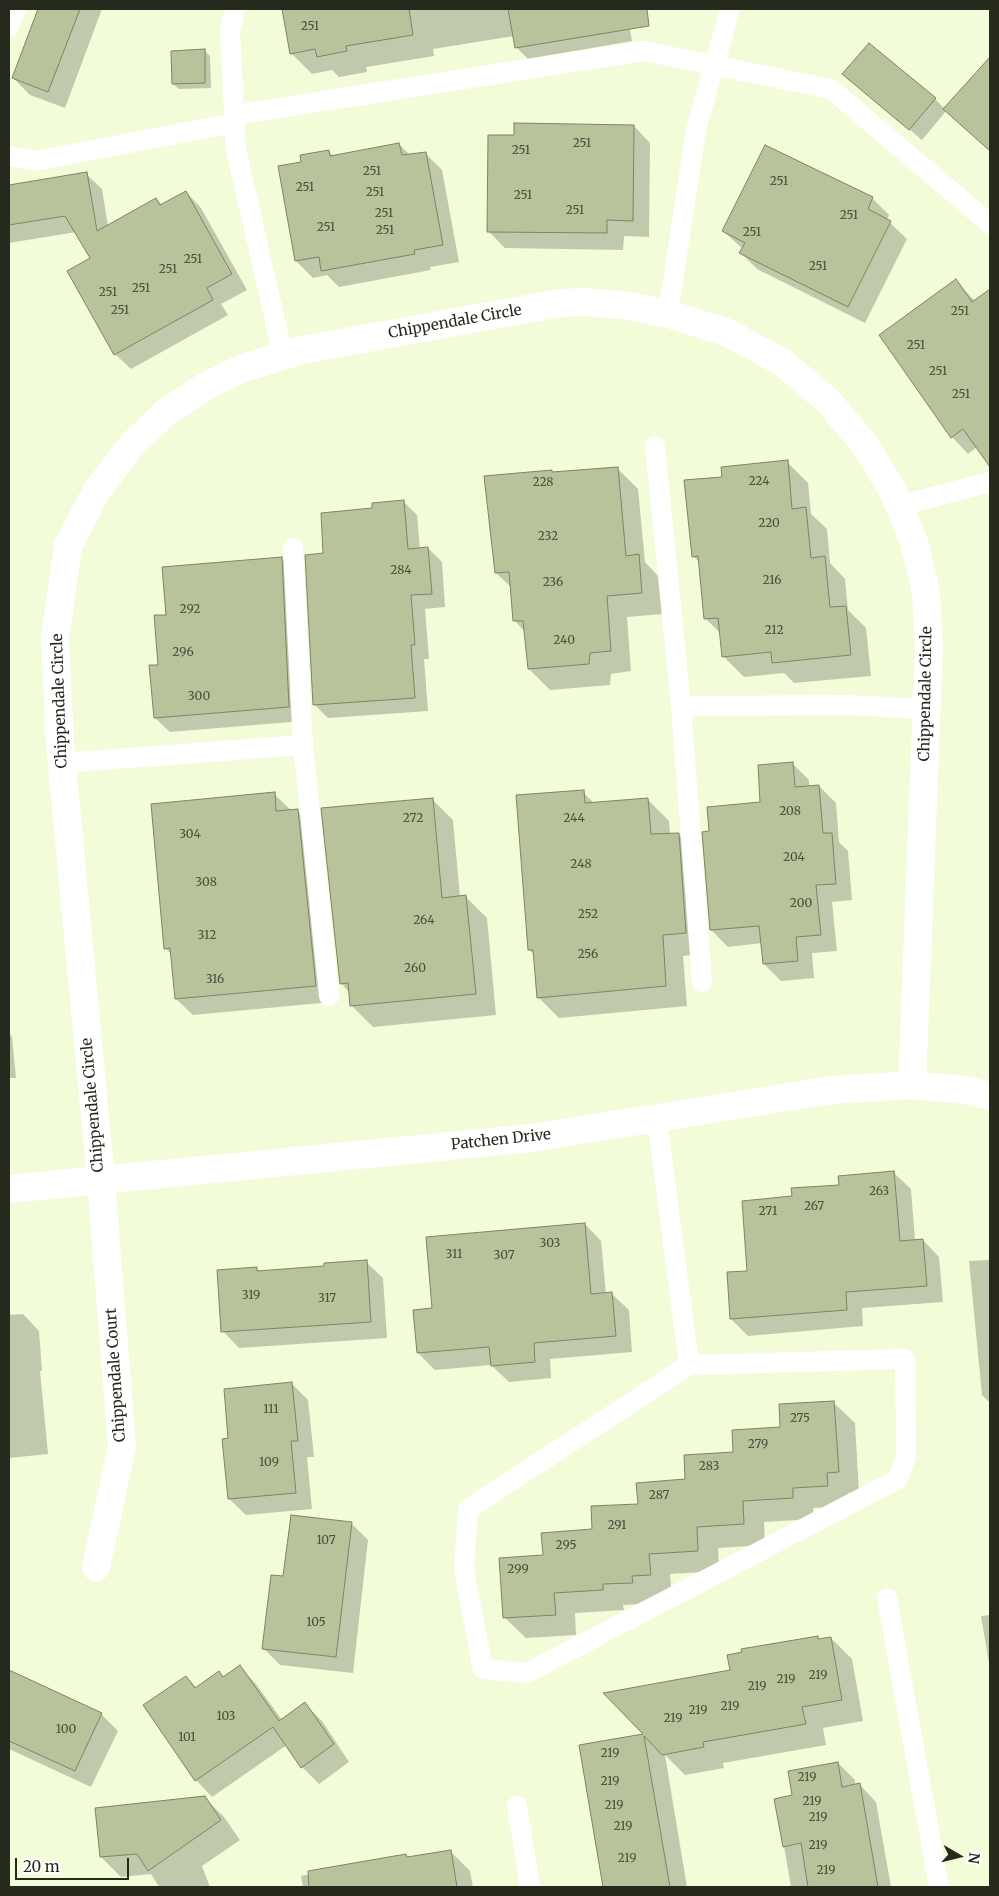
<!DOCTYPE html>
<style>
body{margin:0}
#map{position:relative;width:999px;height:1896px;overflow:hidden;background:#f2fcd9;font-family:Merriweather,serif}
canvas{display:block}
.frame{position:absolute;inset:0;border:10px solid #262a1d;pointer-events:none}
.north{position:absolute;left:934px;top:1831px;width:50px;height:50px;-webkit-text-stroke:4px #fff;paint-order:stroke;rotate:98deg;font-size:14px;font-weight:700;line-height:20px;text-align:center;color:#262a1d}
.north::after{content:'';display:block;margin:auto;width:18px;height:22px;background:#262a1d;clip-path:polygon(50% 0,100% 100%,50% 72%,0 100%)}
.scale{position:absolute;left:15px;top:1858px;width:114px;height:22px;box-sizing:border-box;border:2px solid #262a1d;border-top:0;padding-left:6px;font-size:15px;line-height:18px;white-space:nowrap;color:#262a1d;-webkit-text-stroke:4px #fff;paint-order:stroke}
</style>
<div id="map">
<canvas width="999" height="1896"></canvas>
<div class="frame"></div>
<div class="north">N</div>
<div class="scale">20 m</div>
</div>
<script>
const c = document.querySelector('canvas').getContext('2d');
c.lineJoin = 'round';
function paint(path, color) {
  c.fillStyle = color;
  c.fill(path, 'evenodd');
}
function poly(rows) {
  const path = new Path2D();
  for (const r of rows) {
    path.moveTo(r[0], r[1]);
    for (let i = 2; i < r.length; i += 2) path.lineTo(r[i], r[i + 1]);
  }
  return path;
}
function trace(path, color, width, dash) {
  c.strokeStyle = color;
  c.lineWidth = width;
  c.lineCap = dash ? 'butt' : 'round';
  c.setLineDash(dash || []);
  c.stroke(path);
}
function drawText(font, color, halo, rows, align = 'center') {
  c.font = font + ' Merriweather,serif';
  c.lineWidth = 5;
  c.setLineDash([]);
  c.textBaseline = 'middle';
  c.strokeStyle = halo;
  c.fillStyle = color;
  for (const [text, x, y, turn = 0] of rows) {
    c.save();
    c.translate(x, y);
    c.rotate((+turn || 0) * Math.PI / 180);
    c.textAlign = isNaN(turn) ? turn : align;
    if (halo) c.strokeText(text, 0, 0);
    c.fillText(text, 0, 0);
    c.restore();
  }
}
paint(poly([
 [39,9,102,9,65,108,30,95,13,78],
 [284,9,626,9,632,41,528,59,516,47,514,36,433,49,434,56,366,67,367,72,339,77,332,70,312,74,291,53],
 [204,50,210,56,211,88,179,89,173,84],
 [990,58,990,151,947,110,922,140,856,85,935,99,945,109],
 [634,126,650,143,649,237,624,236,623,250,505,248,488,231,515,136],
 [399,144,410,155,425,153,442,170,459,262,430,267,431,270,339,287,327,275,313,278,296,261,279,167,303,163,329,152,333,156],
 [86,174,102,189,108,226,156,199,162,205,186,192,201,208,247,290,221,304,228,315,131,369,115,354,92,259,76,232,9,243,9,187],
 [872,198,889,215,887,220,907,239,865,323,757,269,741,253,743,249,723,231],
 [956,281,975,301,985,294,990,299,990,460,977,447,968,454,952,437],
 [787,462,808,483,811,514,827,529,830,563,845,579,848,610,866,628,871,676,794,683,784,673,744,677,723,656,721,634,706,619,700,563,693,556,724,478],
 [617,468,638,489,645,562,659,577,663,614,627,617,631,671,611,674,610,685,550,690,529,669,525,632,515,621,512,588,496,573,551,471,554,474],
 [403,501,417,515,420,549,428,548,442,562,445,607,425,609,429,659,424,659,428,711,328,718,314,704,325,554,374,509],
 [281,558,296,572,303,721,170,732,155,718,167,616],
 [792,763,809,780,809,787,819,786,836,803,839,842,848,851,852,900,832,902,837,951,812,953,814,978,781,981,764,964,762,943,728,947,711,930,711,833,761,804],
 [583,792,595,804,648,800,669,821,670,835,678,834,699,855,707,953,683,956,687,1006,559,1018,538,997,535,955,529,950],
 [274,794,292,811,297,811,314,827,332,1002,193,1015,176,999,172,955,166,949],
 [432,799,453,820,460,897,466,897,487,918,496,1015,373,1027,352,1006,350,993,341,983],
 [9,1033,12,1037,16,1078,9,1078],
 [894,1173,911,1189,915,1241,923,1240,939,1257,943,1302,862,1308,863,1326,748,1336,731,1319,749,1272,840,1186],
 [585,1224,601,1241,606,1294,612,1294,629,1310,632,1352,550,1359,551,1378,509,1382,491,1365,435,1370,418,1353,433,1309],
 [990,1260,990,1403,982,1395,969,1261],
 [366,1262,383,1278,387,1338,239,1348,223,1331,256,1268,260,1272,325,1268],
 [23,1314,39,1331,42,1371,40,1371,48,1454,9,1458,9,1315],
 [291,1383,308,1400,314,1457,307,1457,312,1509,246,1515,229,1499,230,1439],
 [833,1402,855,1423,859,1493,848,1493,848,1506,813,1508,814,1519,764,1522,765,1545,718,1548,719,1571,670,1574,672,1596,653,1603,623,1605,624,1610,575,1613,576,1635,526,1638,504,1617,544,1557,735,1453],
 [351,1523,368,1540,353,1673,280,1665,263,1648],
 [990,1615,990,1669,981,1616],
 [817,1637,820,1640,831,1638,852,1659,863,1721,823,1728,826,1745,723,1763,724,1768,685,1775,665,1755,687,1887,605,1887,580,1746,645,1735,732,1671],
 [240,1667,256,1684,282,1720,305,1704,322,1721,349,1762,319,1784,302,1767,287,1745,212,1797,196,1780,186,1677,197,1688,224,1678],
 [9,1671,101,1714,118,1731,91,1787,9,1749],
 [838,1763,855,1780,855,1786,860,1785,876,1802,891,1887,791,1887,776,1800,793,1796],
 [204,1797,224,1817,240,1840,202,1866,210,1887,159,1887,151,1874,121,1877,101,1857,96,1809],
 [450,1851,470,1871,473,1887,303,1887,301,1876,406,1855,408,1858]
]), '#0003');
const building = poly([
 [38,9,80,9,48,92,12,78,38,9],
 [282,9,409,9,413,35,346,46,347,51,317,57,315,49,290,54,282,9],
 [508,9,647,9,649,26,515,48,508,9],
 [869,43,936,98,909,130,842,74,869,43],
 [205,49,205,83,172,84,171,51,205,49],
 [990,57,990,151,943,109,990,57],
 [514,123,634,125,633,221,607,220,607,233,487,232,488,135,514,135,514,123],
 [399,143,402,155,426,152,443,245,414,250,415,254,321,271,319,257,295,261,278,166,301,162,300,155,329,150,330,156,399,143],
 [765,145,873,197,868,209,891,221,848,307,739,253,745,243,722,231,765,145],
 [87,172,97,231,156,198,160,205,186,191,232,274,207,288,213,300,114,355,67,271,90,258,65,216,9,225,9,185,87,172],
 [956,279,972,302,990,289,990,467,963,429,951,438,879,335,956,279],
 [788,460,792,509,806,507,811,558,825,556,830,607,846,606,851,655,772,663,771,652,722,657,718,618,704,619,698,556,692,557,684,480,722,477,721,467,788,460],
 [618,467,626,556,639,554,642,593,607,596,611,651,590,653,589,664,528,669,523,621,513,621,509,572,495,573,484,476,552,470,552,472,618,467],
 [404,500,408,549,428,547,432,594,411,595,415,645,411,645,415,698,313,705,305,555,323,553,321,513,372,508,372,503,404,500],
 [282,557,289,707,154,718,149,665,158,665,154,615,166,615,162,567,282,557],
 [793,762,795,787,819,785,823,833,832,833,836,884,816,885,821,935,796,937,798,961,763,964,759,926,710,930,702,832,709,831,707,807,760,802,758,765,793,762],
 [584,790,585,803,648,798,651,834,679,833,686,933,663,935,666,986,537,998,533,950,528,950,516,795,584,790],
 [275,792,276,811,298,809,316,986,175,999,170,948,164,949,151,804,275,792],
 [433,798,442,898,466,895,476,994,350,1006,348,983,340,984,321,808,433,798],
 [894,1171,900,1241,923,1239,927,1286,846,1292,847,1310,730,1319,727,1272,747,1271,742,1201,792,1196,791,1188,839,1185,838,1176,894,1171],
 [585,1223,591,1294,612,1292,616,1336,534,1343,535,1362,491,1366,489,1347,417,1353,413,1310,432,1308,426,1237,585,1223],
 [367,1260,371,1322,221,1332,217,1270,257,1267,257,1271,324,1266,324,1263,367,1260],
 [292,1382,298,1441,291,1441,296,1493,228,1499,222,1439,228,1438,224,1389,292,1382],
 [834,1401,839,1472,827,1473,828,1486,793,1488,793,1498,743,1501,744,1524,697,1527,698,1551,649,1554,651,1575,632,1576,633,1583,603,1584,603,1590,554,1593,556,1615,503,1618,499,1558,543,1555,541,1533,592,1529,591,1506,638,1504,636,1483,685,1479,684,1455,733,1452,732,1430,780,1427,779,1404,834,1401],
 [291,1515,352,1522,336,1657,262,1649,271,1575,283,1576,291,1515],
 [818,1636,818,1639,831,1637,842,1700,802,1707,806,1724,703,1742,704,1747,662,1755,644,1736,670,1887,603,1887,579,1745,643,1734,603,1693,730,1670,727,1655,742,1652,741,1649,818,1636],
 [240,1665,279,1721,305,1702,334,1744,301,1768,273,1727,195,1781,143,1705,186,1676,195,1688,219,1671,223,1677,240,1665],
 [9,1670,102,1713,75,1771,9,1741,9,1670],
 [838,1762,842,1787,860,1783,878,1887,808,1887,801,1843,783,1847,774,1799,792,1795,788,1771,838,1762],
 [205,1796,221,1820,148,1871,137,1854,100,1857,95,1808,205,1796],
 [451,1850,457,1887,309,1887,308,1871,406,1854,407,1857,451,1850]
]);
paint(building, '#b8c39b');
trace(building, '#7b8465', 1);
trace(poly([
 [235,9,230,30,236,149,283,356],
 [9,27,16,9],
 [234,115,643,51,831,89,990,224],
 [9,156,35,161,234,123],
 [668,314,696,130,730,9],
 [655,446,681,706,848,705,927,709],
 [899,506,990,482],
 [681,706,702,982],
 [303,745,329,996],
 [61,763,303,745,293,548],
 [657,1118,689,1365,468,1509,464,1570,483,1669,527,1673,898,1479,906,1456,905,1359,689,1365],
 [887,1598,939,1887],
 [517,1806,530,1887]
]), '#fff', 20);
trace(poly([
 [9,1189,532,1138,832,1090,912,1085,965,1090,990,1096],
 [96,1567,122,1447,101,1180,60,744,55,638,68,546,96,492,131,446,165,413,206,386,243,368,302,350,560,303,586,302,630,306,668,314,726,332,782,362,828,401,865,445,893,491,914,542,926,592,929,648,912,1085]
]), '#fff', 28);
drawText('12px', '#4a503c', null, [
 ["251",310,27],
 ["251",582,144],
 ["251",521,151],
 ["251",372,172],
 ["251",779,182],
 ["251",305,188],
 ["251",375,193],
 ["251",523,196],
 ["251",575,211],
 ["251",384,214],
 ["251",849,216],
 ["251",326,228],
 ["251",385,231],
 ["251",752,233],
 ["251",193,260],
 ["251",818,267],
 ["251",168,270],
 ["251",141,289],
 ["251",108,293],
 ["251",120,311],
 ["251",960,312],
 ["251",916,346],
 ["251",938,372],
 ["251",961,395],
 ["224",759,482],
 ["228",543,483],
 ["220",769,524],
 ["232",548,537],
 ["284",401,571],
 ["216",772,581],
 ["236",553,583],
 ["292",190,610],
 ["212",774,631],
 ["240",564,641],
 ["296",183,653],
 ["300",199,697],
 ["208",790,812],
 ["272",413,819],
 ["244",574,819],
 ["304",190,835],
 ["204",794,858],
 ["248",581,865],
 ["308",206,883],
 ["200",801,904],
 ["252",588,915],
 ["264",424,921],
 ["312",207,936],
 ["256",588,955],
 ["260",415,969],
 ["316",215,980],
 ["263",879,1192],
 ["267",814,1207],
 ["271",768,1212],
 ["303",550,1244],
 ["311",454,1255],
 ["307",504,1256],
 ["319",251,1296],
 ["317",327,1299],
 ["111",271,1410],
 ["275",800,1419],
 ["279",758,1445],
 ["109",269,1463],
 ["283",709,1467],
 ["287",659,1496],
 ["291",617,1526],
 ["107",326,1541],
 ["295",566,1546],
 ["299",518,1570],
 ["105",316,1623],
 ["219",818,1676],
 ["219",786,1680],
 ["219",757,1687],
 ["219",730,1707],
 ["219",698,1711],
 ["103",226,1717],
 ["219",673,1719],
 ["100",66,1730],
 ["101",187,1738],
 ["219",610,1754],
 ["219",807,1778],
 ["219",610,1782],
 ["219",812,1802],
 ["219",614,1806],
 ["219",818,1818],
 ["219",623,1827],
 ["219",818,1846],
 ["219",627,1859],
 ["219",826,1871]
]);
drawText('15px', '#262a1d', '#fff', [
 ["Chippendale Circle",455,322,-10],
 ["Chippendale Circle",926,694,-89],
 ["Chippendale Circle",60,701,-92],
 ["Chippendale Circle",93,1105,-95],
 ["Patchen Drive",501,1140,-6],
 ["Chippendale Court",116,1375,-94]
]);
</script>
